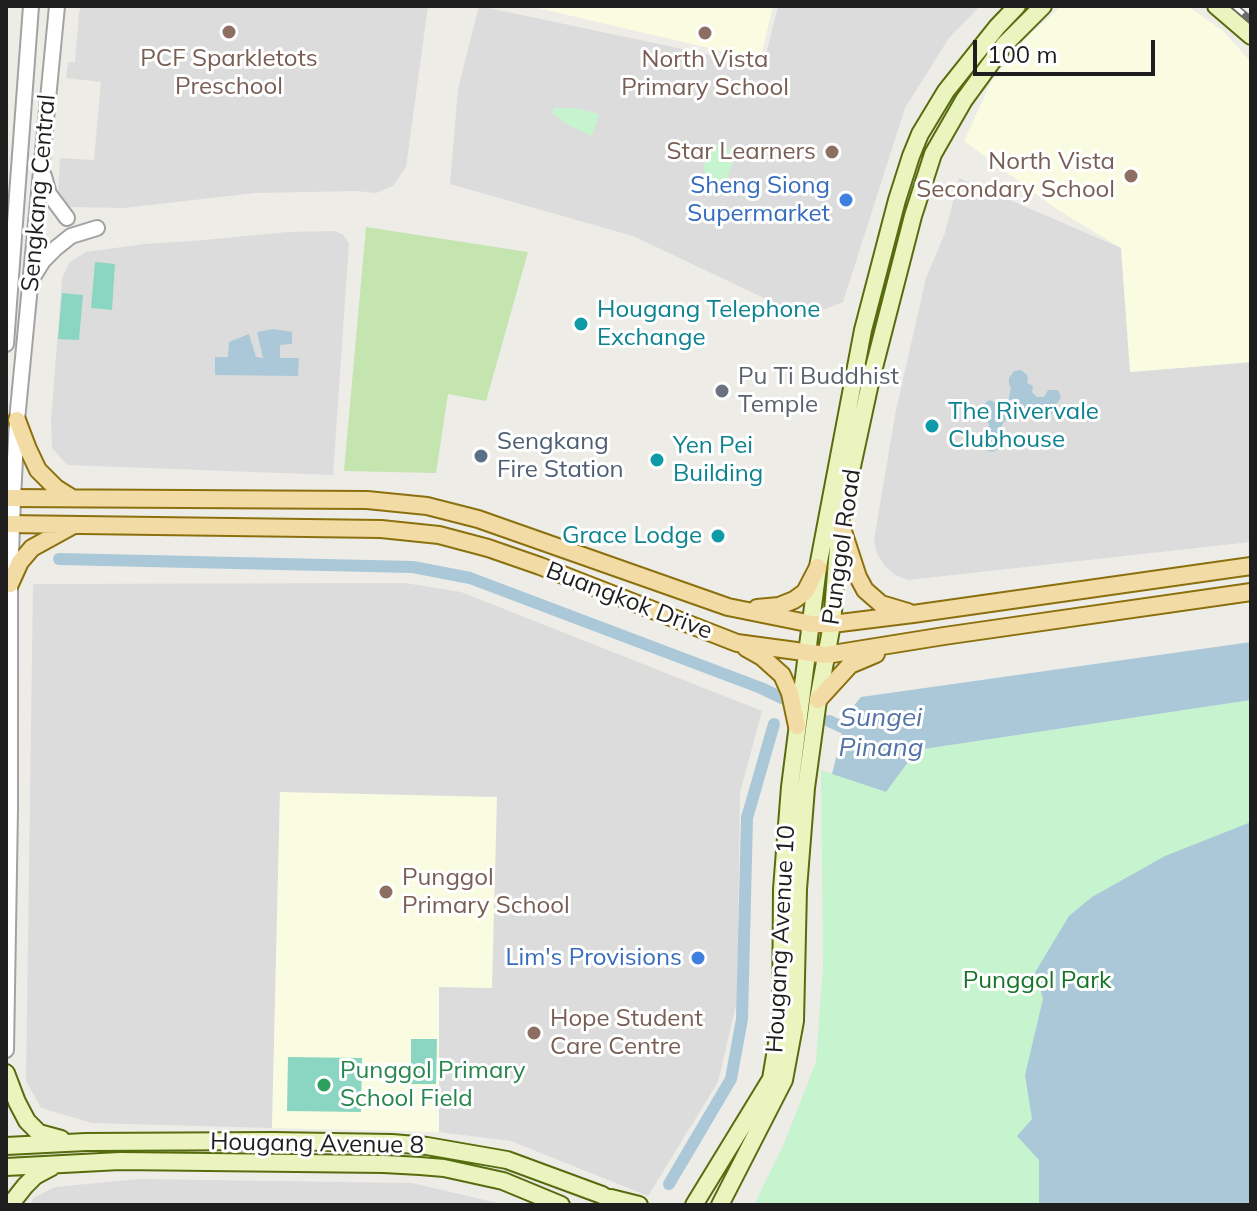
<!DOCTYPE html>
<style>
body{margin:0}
#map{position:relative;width:1257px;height:1211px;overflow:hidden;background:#eeece6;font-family:Mulish,sans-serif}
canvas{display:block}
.frame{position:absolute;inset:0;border:8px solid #1e1e1e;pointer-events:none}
.scale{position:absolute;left:973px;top:40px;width:182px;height:36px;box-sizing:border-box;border:4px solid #1e1e1e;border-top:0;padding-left:10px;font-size:24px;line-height:28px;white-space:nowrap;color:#1e1e1e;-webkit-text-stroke:6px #fff;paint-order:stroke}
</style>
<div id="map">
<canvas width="1257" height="1211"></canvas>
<div class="frame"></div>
<div class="scale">100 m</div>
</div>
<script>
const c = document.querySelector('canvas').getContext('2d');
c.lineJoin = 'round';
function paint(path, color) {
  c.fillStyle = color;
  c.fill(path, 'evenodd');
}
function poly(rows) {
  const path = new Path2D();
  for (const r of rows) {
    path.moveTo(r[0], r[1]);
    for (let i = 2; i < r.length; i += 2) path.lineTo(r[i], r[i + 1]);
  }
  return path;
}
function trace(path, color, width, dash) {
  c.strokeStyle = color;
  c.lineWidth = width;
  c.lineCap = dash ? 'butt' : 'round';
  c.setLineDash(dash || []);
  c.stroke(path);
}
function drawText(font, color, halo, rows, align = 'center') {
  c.font = font + ' Mulish,sans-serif';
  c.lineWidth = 6;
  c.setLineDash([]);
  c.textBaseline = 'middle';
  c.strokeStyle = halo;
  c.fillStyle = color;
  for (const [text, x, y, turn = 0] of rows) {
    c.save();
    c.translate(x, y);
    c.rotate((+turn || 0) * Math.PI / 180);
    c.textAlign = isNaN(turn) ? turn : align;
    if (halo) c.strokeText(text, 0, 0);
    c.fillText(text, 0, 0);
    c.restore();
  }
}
paint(poly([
 [81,6,428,6,406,167,393,186,376,193,356,191,256,193,123,208,69,207,62,203,58,195,60,158,94,160,101,82,66,78,68,62,75,62,79,13],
 [479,6,763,66,778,6,980,6,949,38,905,108,843,302,804,317,633,236,450,184,458,89],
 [959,178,1121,248,1131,372,1251,362,1251,542,908,580,895,575,885,566,877,554,874,540,896,410,926,278,945,233],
 [335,231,343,235,349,243,333,475,67,465,52,448,51,421,62,278,70,262,86,252,144,244,193,241,288,232],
 [405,583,461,592,762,711,740,793,737,1001,718,1082,648,1196,511,1141,439,1132,439,986,491,988,280,792,272,1128,92,1123,41,1108,26,1081,33,584],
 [139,1179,412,1183,506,1205,30,1205,33,1198,55,1187]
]), '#dcdcdc');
paint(poly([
 [529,6,773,6,760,60],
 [1062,6,1188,6,1223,31,1251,62,1251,362,1130,372,1121,248,1058,210,964,141,992,80,1028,36],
 [280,792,497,797,492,988,439,987,439,1132,272,1128]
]), '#f9fce1');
paint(poly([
 [366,227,528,252,486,401,448,394,436,473,344,471]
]), '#c4e4b0');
paint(poly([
 [554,108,575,108,599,114,592,136,566,124,552,113],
 [716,144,730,148,733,160,728,177,719,184,707,181,704,168,706,156],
 [1251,700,1251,1205,754,1205,783,1146,816,1062,823,966,821,770,886,792,917,750]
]), '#c6f4cf');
paint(poly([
 [95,262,115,264,112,310,91,308],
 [62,293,83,295,79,340,58,339],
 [411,1039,437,1039,436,1084,411,1084],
 [288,1057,362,1058,361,1112,287,1111]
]), '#8bd6c2');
paint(poly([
 [273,329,292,332,292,344,280,345,280,358,299,358,298,376,215,375,215,357,228,357,229,342,249,334,256,357,263,358,257,332],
 [1021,370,1027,375,1028,379,1027,383,1033,386,1032,392,1037,397,1044,397,1048,390,1058,390,1061,397,1056,405,1056,413,1005,420,1001,427,1005,438,1002,447,992,452,985,450,982,440,989,425,984,409,985,403,990,400,999,405,1008,402,1011,387,1009,384,1009,378,1014,371],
 [1251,642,1251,700,917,750,886,792,832,774,841,738,843,719,861,697],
 [1251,822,1251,1205,1039,1205,1039,1160,1017,1136,1032,1119,1025,1075,1043,999,1039,985,1031,979,1069,916,1092,897,1165,856]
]), '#aac8d8');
trace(poly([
 [59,559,413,567,470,578,761,688,782,698],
 [829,721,842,727],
 [669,1184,731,1079,742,1019,747,818,774,724]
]), '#aac8d8', 12);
const tertiary = poly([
 [44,176,49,194,67,218],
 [33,277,43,261,56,248,71,236,97,228],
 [6,344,31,6],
 [6,1050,10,809,10,584,13,498,17,420,57,6]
]);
const secondary = poly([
 [1216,6,1251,36],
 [6,1073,17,1102,27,1121,39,1133,61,1139],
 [6,1146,86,1142,273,1141,392,1143,427,1146,507,1160,602,1195,618,1205],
 [6,1167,120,1161,384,1164,420,1166,444,1168,503,1181,561,1205],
 [611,1198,639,1205],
 [10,1205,25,1186,35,1176,52,1167],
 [694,1205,771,1079,781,1020,782,889,790,787,818,567,863,330,897,200,911,156,920,134,946,91,997,27,1017,6],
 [720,1205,784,1080,795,1021,798,889,806,788,818,700,832,624,840,522,870,383,913,216,933,154,964,100,1004,45,1043,6]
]);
const primary = poly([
 [17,420,28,449,38,470,56,488,72,498],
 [6,498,367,500,427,506,478,519,728,607,812,624,832,624,913,614,1251,566],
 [840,522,858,577,865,590,881,604,908,612],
 [6,524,381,529,439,535,488,548,540,566,737,643,826,655,944,636,1251,592],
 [10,584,20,562,32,548,72,526],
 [757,608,779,606,794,600,805,592,818,567],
 [746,648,762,657,782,675,790,693,797,726],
 [818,700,850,665,876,654]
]);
trace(tertiary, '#a2a2a2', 18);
trace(secondary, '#576c0f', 20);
trace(primary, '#8b700e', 20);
trace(tertiary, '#fff', 14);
trace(secondary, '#ebf4be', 16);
trace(primary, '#f3dba6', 16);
const rail = poly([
 [1234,6,1251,20]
]);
trace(rail, '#6c6c6c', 7);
trace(rail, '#fff', 4, [12]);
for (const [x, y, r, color] of [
 [229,32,8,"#8d6e63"],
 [705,33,8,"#8d6e63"],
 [832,152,8,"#8d6e63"],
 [1131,176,8,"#8d6e63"],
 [846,200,8,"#3f7fe0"],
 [581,324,8,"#0f9aa8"],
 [722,391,8,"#6b7280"],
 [932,426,8,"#0f9aa8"],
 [481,456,8,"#5c6f8a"],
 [657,460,8,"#0f9aa8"],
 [718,536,8,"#0f9aa8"],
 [386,892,8,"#8d6e63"],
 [698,958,8,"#3f7fe0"],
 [534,1033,8,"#8d6e63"],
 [324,1085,8,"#2e9e5b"]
]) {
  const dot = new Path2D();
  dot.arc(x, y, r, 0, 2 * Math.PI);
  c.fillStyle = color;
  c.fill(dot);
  trace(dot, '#fff', 3);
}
drawText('24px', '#785e54', '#fff', [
 ["PCF Sparkletots",229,59],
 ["Preschool",229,87],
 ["North Vista",705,60],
 ["Primary School",705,88],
 ["Star Learners",816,152,"right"],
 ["North Vista",1115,162,"right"],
 ["Secondary School",1115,190,"right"],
 ["Punggol",402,878,"left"],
 ["Primary School",402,906,"left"],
 ["Hope Student",550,1019,"left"],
 ["Care Centre",550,1047,"left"]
]);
drawText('24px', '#366cbe', '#fff', [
 ["Sheng Siong",830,186],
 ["Supermarket",830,214],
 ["Lim's Provisions",682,958]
], 'right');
drawText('24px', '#1e1e1e', '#fff', [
 ["Sengkang Central",39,193,-85],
 ["Punggol Road",842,547,-82],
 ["Buangkok Drive",629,601,21],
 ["Hougang Avenue 10",781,939,-87],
 ["Hougang Avenue 8",317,1144,1]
]);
drawText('24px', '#0d838f', '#fff', [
 ["Hougang Telephone",597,310],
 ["Exchange",597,338],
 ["The Rivervale",948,412],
 ["Clubhouse",948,440],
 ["Yen Pei",673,446],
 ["Building",673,474],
 ["Grace Lodge",702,536,"right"]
], 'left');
drawText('24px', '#5b616d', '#fff', [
 ["Pu Ti Buddhist",738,377],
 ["Temple",738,405]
], 'left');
drawText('24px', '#4e5e75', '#fff', [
 ["Sengkang",497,442],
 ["Fire Station",497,470]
], 'left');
drawText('24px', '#167328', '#fff', [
 ["Punggol Park",1037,981]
]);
drawText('24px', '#27864d', '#fff', [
 ["Punggol Primary",340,1071],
 ["School Field",340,1099]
], 'left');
drawText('italic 26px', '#5373a6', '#fff', [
 ["Sungei",881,718],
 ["Pinang",881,748]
]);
</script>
